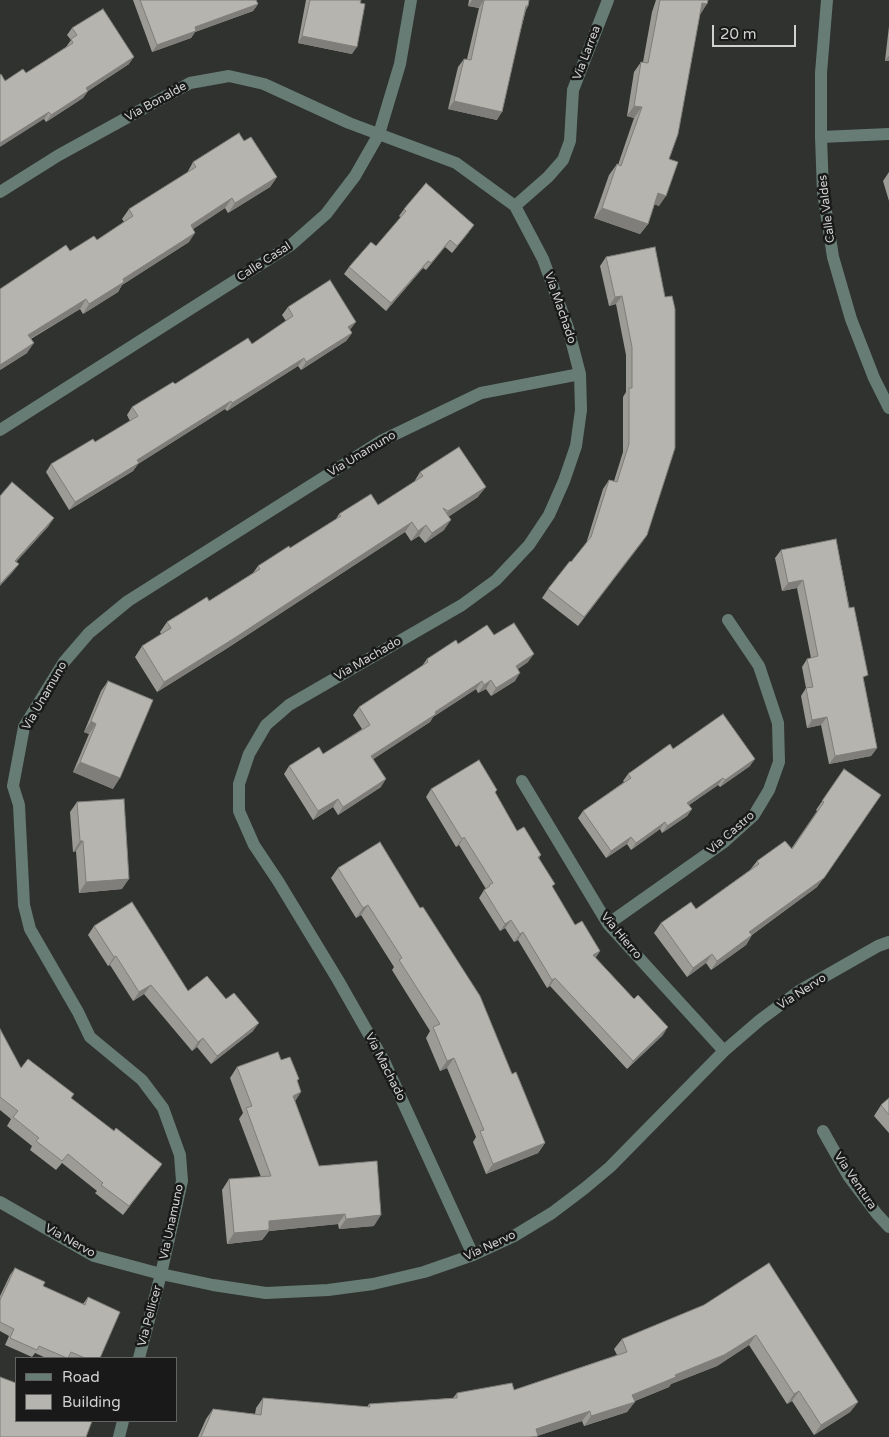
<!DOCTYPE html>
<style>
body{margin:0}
#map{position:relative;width:889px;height:1437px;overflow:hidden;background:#2f322e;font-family:"Varela Round",sans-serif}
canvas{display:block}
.legend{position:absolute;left:15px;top:1357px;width:162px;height:65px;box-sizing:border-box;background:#181918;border:1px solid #626362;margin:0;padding:6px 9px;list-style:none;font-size:15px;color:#d0d2d0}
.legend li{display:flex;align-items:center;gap:10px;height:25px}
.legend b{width:25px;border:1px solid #626362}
.scale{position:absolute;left:712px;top:25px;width:84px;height:22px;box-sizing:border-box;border:2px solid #d0d2d0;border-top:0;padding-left:6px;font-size:15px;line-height:18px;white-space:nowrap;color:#d0d2d0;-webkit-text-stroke:4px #181918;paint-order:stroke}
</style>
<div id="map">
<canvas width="889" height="1437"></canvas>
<ul class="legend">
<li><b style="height:6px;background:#677c75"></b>Road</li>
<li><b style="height:14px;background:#b5b4af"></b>Building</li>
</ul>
<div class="scale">20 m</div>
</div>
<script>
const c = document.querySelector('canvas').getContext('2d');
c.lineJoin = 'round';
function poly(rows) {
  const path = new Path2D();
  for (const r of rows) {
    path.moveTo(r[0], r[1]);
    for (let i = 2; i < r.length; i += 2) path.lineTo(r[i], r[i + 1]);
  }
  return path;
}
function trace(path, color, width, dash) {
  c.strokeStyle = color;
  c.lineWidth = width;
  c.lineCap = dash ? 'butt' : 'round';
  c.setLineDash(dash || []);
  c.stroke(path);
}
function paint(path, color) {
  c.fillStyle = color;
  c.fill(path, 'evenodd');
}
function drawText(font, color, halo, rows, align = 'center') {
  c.font = font + ' "Varela Round",sans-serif';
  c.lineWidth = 5;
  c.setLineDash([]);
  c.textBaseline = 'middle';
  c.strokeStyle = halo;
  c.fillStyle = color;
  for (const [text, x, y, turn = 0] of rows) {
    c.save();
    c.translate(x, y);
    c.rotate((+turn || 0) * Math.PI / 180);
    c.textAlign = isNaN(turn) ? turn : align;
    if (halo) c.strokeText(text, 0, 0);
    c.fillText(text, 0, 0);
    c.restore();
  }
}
trace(poly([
 [827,0,821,73,821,137,823,192,833,257,851,319,874,378,889,408],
 [821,137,889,134],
 [0,192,59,155,190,83,229,76,264,84,349,123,456,163,515,206,543,259,568,328,580,374,581,410,576,446,564,481,549,515,529,545,496,580,462,605,289,705,266,725,249,754,239,784,239,811,254,845,278,881,338,980,384,1061,473,1255],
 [515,206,548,177,563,160,570,141,573,90,608,0],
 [0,430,291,245,326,214,355,176,379,134,400,64,411,0],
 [522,781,608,924,724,1051],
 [608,924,724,842,754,815,769,790,779,762,778,723,759,666,728,620],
 [823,1131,849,1177,877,1214,889,1227],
 [0,1202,94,1256,161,1274,213,1285,266,1293,328,1290,373,1284,424,1272,473,1255,514,1236,552,1213,585,1188,610,1167,724,1051,760,1020,799,991,878,946,889,942],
 [139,1358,161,1274,182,1181,180,1155,163,1108,142,1080,90,1037,78,1012,30,929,24,905,19,805,13,786,24,727,64,662,89,633,128,601,381,441,481,393,580,374],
 [119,1437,123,1421]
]), '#677c75', 12);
paint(poly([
 [133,0,256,0,258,4,253,11,195,32,191,38,152,52],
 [306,0,361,0,352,54,298,43],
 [469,0,529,0,528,6,526,10,497,120,448,109,458,67,464,59,467,59,479,8,468,6],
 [656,0,708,0,700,14,659,206,654,204,648,224,640,234,594,218,609,175,617,164,618,165,634,118,627,116,634,72,641,62,643,62,652,12],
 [889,26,889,61,885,61],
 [72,28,129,64,88,91,83,98,46,122,44,119,5,81,26,73,66,47,71,40,67,35],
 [244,141,277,177,270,187,228,213,225,208,193,229,189,242,122,285,118,292,83,314,80,309,31,339,27,353,0,370,70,251,97,240,124,222,122,219,129,209,187,173,193,162],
 [889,172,889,201,883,181],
 [404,209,469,232,452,253,445,247,426,270,423,268,386,311,344,274,349,267,376,246,401,218,399,216],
 [655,247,647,535,578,626,542,598,548,589,571,562,586,544,603,489,609,480,614,481,623,452,623,397,626,392,626,355,616,304,609,306,600,266,606,257],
 [288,307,350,330,352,333,346,341,301,370,298,366,227,411,225,409,138,464,133,471,69,510,46,472,51,464,95,442,130,421,127,415,132,407,252,344,286,321,282,315],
 [420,472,478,497,449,516,444,530,425,543,419,536,411,541,405,532,226,649,157,692,135,657,142,646,161,634,160,632,167,622,209,601,253,573,258,566,290,548,336,519,339,514,378,505,414,482],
 [836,539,877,748,871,756,829,764,821,725,807,728,801,696,806,688,802,667,807,659,811,658,797,588,782,591,775,558,781,550],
 [494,635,528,662,518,669,515,681,491,696,486,689,478,693,476,689,433,717,430,722,373,759,381,787,338,815,333,807,313,820,284,774,289,766,323,754,362,729,353,715,359,707,422,666,427,659,458,644],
 [108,681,113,789,73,772,89,734,84,732,101,691],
 [673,749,750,766,720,787,718,785,689,805,692,809,687,816,662,833,660,829,631,850,627,844,606,858,578,818,583,811,624,782,623,781,628,774],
 [844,769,817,887,752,935,746,945,711,970,706,963,687,977,654,933,661,923,696,909,750,870,757,861,791,849,817,811,816,810],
 [431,789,497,790,495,793,517,831,541,855,539,858,553,888,575,925,600,951,595,958,663,1035,627,1069,550,986,547,988,518,940,514,942,505,928,500,931,479,898,484,890,486,889,459,845,456,847,426,797],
 [77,802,122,889,79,893,76,851,73,852,70,812],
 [338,868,512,1074,545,1143,538,1153,486,1174,473,1142,476,1137,447,1068,440,1071,426,1038,430,1031,392,970,394,967,361,915,356,918,331,878],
 [94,926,188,991,253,1031,211,1064,197,1047,192,1051,144,994,133,1001,110,965,108,966,88,935],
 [0,1029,21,1068,71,1098,114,1131,162,1164,123,1215,95,1193,97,1191,62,1163,56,1170,30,1150,32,1146,7,1126,11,1119,0,1110],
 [281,1060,299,1079,297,1081,295,1101,319,1166,374,1226,339,1229,338,1224,269,1231,262,1240,227,1244,222,1190,229,1179,261,1177,239,1119,243,1113,230,1078,237,1067],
 [889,1098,889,1133,874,1116,881,1105],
 [769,1263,858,1402,850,1412,814,1435,792,1401,787,1404,749,1345,717,1366,671,1384,669,1387,635,1401,627,1412,584,1426,582,1421,537,1436,537,1437,198,1437,206,1419,213,1409,255,1414,256,1408,263,1398,367,1407,369,1404,453,1398,457,1393,514,1390,617,1355,614,1349,622,1339,704,1305],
 [15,1268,43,1286,83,1304,88,1297,100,1358,46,1358,35,1353,32,1357,5,1345,9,1336,0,1331,0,1296,10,1275]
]), '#9c9b96');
paint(poly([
 [472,0,484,0,479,8,468,6],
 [702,3,707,4,700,15],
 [258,4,253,11,195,32,191,38,152,52,157,45,195,27],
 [302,36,357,47,352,54,298,43],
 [889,55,889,61,885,61],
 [134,57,129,64,81,95,86,88],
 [88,91,83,98,46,122,51,115],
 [454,101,502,112,497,120,448,109],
 [634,106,642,107,634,118,627,116],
 [49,112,44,119,0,147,0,143],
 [277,177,270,187,228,213,235,203],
 [658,193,666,196,659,206,651,203],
 [232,198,225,208,184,235,191,225],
 [602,208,648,224,640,234,594,218],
 [474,225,469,232,452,253,457,246],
 [195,233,189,242,122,285,118,292,83,314,89,304,123,279],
 [450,240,445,247,426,270,431,263],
 [428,261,423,268,386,311,391,303],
 [622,296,616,304,609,306,615,297],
 [86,299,80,309,21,344,28,335],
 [356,322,350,330,342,335,348,327],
 [352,333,346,341,301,370,306,362],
 [34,343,27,353,0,370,0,365],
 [304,358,298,366,227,411,232,403],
 [231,401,225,409,138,464,133,471,69,510,75,502,137,460],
 [486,487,478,497,441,522,448,511],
 [54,518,48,527,9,570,15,561],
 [451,520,444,530,425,543,432,533],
 [412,522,405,532,226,649,157,692,164,682],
 [426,525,419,536,411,541,418,531],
 [647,535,641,544,578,626,584,617],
 [19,564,12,573,0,586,0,584],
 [803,580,797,588,782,591,788,583],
 [534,654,528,662,510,674,516,666],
 [520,673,515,681,491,696,496,688],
 [491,680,486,689,478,693,484,685],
 [482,681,476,689,433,717,430,722,366,764,371,756,435,712],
 [827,717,821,725,807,728,812,720],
 [91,721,96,724,89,734,84,732],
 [877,748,871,756,829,764,835,756],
 [755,759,750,766,720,787,725,780],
 [80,762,120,778,113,789,73,772],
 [723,778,718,785,682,810,687,803],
 [386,779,381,787,338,815,343,807],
 [338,799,333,807,313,820,318,811],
 [692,809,687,816,662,833,667,826],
 [665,822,660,829,631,850,636,843],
 [464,837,459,845,456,847,462,839],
 [631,837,627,844,606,858,611,851],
 [80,841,83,841,76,851,73,852],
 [824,878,817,887,743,941,749,932],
 [129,879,122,889,79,893,86,882],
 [368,905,361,915,356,918,363,908],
 [511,920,505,928,500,931,505,924],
 [523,932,518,940,514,942,520,934],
 [752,935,746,945,711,970,717,961],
 [600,951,595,959,593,955],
 [712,954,706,963,687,977,693,968],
 [116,956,110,965,108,966,114,957],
 [555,978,550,986,547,988,552,980],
 [151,985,144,994,133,1001,139,992],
 [259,1023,253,1031,211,1064,217,1056],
 [668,1027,663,1035,627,1069,633,1061],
 [203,1038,197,1047,192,1051,198,1042],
 [454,1058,447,1068,440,1071,447,1061],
 [301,1092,294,1103,293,1096],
 [545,1143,538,1153,486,1174,493,1164],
 [162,1164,156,1172,123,1215,129,1206],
 [345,1214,338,1224,269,1231,262,1240,227,1244,234,1233,269,1221],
 [381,1215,374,1226,339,1229,346,1219],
 [756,1335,749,1345,717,1366,671,1384,669,1387,630,1403,635,1402,627,1412,584,1426,591,1416,632,1395],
 [799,1391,792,1401,787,1404,794,1394],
 [858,1402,850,1412,814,1435,821,1425],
 [590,1411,582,1421,537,1436,537,1437,530,1437,536,1429]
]), '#7f7e7a');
const building = poly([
 [140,0,256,0,258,4,195,27,196,31,157,45,140,0],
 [310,0,361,0,360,3,365,4,357,47,302,36,310,0],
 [484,0,529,0,528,6,526,6,502,112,454,101,464,59,471,60,484,0],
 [660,0,708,0,707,4,702,3,678,134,669,159,678,162,666,196,658,193,648,224,602,208,617,164,621,166,642,107,634,106,641,62,648,63,660,0],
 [103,9,134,57,86,88,88,91,51,115,49,112,0,143,0,75,1,74,5,81,23,69,26,73,73,43,71,39,77,35,72,28,103,9],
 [239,133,244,141,251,137,277,177,235,203,232,198,191,225,195,233,123,279,124,282,89,304,86,299,28,335,34,343,0,365,0,289,66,245,70,251,94,236,97,240,133,216,129,209,196,167,193,162,239,133],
 [426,183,474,225,457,246,450,240,431,263,428,261,391,303,349,267,371,242,376,246,406,211,404,209,426,183],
 [655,247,665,297,672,296,675,309,675,448,647,535,584,617,548,589,570,561,571,562,591,537,609,480,617,482,629,444,629,388,632,388,632,347,622,296,615,297,606,257,655,247],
 [330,280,356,322,348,327,352,333,306,362,304,358,232,403,231,401,137,460,139,463,75,502,51,464,93,439,95,442,138,416,132,407,173,382,175,384,248,338,252,344,293,316,288,307,330,280],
 [459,447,486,487,448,511,443,508,451,520,432,533,426,525,418,531,412,522,233,639,164,682,142,646,171,628,167,622,207,597,209,601,260,569,258,566,289,546,290,548,341,516,339,514,371,494,378,505,423,476,420,472,459,447],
 [12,482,54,518,15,561,19,564,0,584,0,496,12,482],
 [836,539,849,608,854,607,868,675,863,677,877,748,835,756,827,717,812,720,806,688,813,687,807,659,818,656,803,580,788,583,781,550,836,539],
 [514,623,534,654,516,666,520,673,496,688,491,680,484,685,482,681,435,712,436,714,371,756,386,779,343,807,338,799,318,811,289,766,319,747,323,754,370,725,359,707,428,662,427,659,456,640,458,644,487,625,494,635,514,623],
 [108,681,153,700,120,778,80,762,96,724,91,721,108,681],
 [723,714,755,759,725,780,723,778,687,803,692,809,667,826,665,822,636,843,631,837,611,851,583,811,631,778,628,774,670,744,673,749,723,714],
 [479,760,497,790,495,792,517,831,524,827,541,855,538,857,555,884,552,886,575,925,582,921,600,951,593,955,634,999,638,995,668,1027,633,1061,555,978,552,980,523,932,520,934,511,920,505,924,484,890,490,886,489,885,493,883,464,837,462,839,431,789,479,760],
 [844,769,881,795,824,878,749,932,752,935,717,961,712,954,693,968,661,923,691,902,696,909,759,864,757,861,785,841,792,849,824,802,822,801,844,769],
 [124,799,129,879,86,882,83,841,80,841,77,802,124,799],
 [380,842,420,908,423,907,480,996,512,1074,516,1072,545,1143,493,1164,480,1131,484,1130,454,1058,447,1061,433,1027,440,1024,399,960,402,958,368,905,363,908,338,868,380,842],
 [132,902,188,991,207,976,226,999,234,993,259,1023,217,1056,203,1038,198,1042,151,985,139,992,116,956,114,957,94,926,132,902],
 [0,1029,21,1068,28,1059,74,1094,71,1098,114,1131,116,1128,162,1164,129,1206,101,1185,103,1183,68,1154,62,1161,36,1141,39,1138,13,1117,18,1111,0,1097,0,1029],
 [278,1052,281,1060,290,1057,299,1079,297,1080,301,1092,293,1096,319,1166,377,1161,381,1215,346,1219,345,1214,269,1221,269,1230,234,1233,229,1179,271,1176,246,1108,252,1106,237,1067,278,1052],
 [889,1098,889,1115,881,1105,889,1098],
 [769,1263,858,1402,821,1425,799,1391,794,1394,756,1335,724,1355,675,1375,676,1377,632,1395,635,1402,591,1416,590,1411,536,1429,538,1436,530,1437,201,1437,213,1409,261,1415,263,1398,370,1407,369,1404,457,1398,457,1393,512,1383,514,1390,627,1352,622,1339,704,1305,769,1263],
 [15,1268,45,1282,43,1286,85,1305,88,1297,120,1312,100,1358,85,1358,71,1352,68,1358,67,1358,39,1346,37,1350,10,1338,14,1329,0,1322,0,1300,15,1268],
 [0,1377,16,1383,16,1421,92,1421,86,1437,0,1437,0,1377]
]);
paint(building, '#b5b4af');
trace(building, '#7f7e7a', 1);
drawText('12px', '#d0d2d0', '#181918', [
 ["Via Larrea",587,53,-69],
 ["Via Bonalde",156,102,-29],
 ["Calle Valdes",827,209,-97],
 ["Calle Casal",264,262,-33],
 ["Via Machado",560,308,71],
 ["Via Unamuno",362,454,-31],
 ["Via Machado",368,659,-30],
 ["Via Unamuno",45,696,-60],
 ["Via Castro",731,833,-41],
 ["Via Hierro",621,936,50],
 ["Via Nervo",802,992,-33],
 ["Via Machado",385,1067,63],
 ["Via Ventura",855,1181,56],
 ["Via Unamuno",172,1222,-78],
 ["Via Nervo",70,1241,29],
 ["Via Nervo",490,1246,-25],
 ["Via Pellicer",150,1316,-75]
]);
</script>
